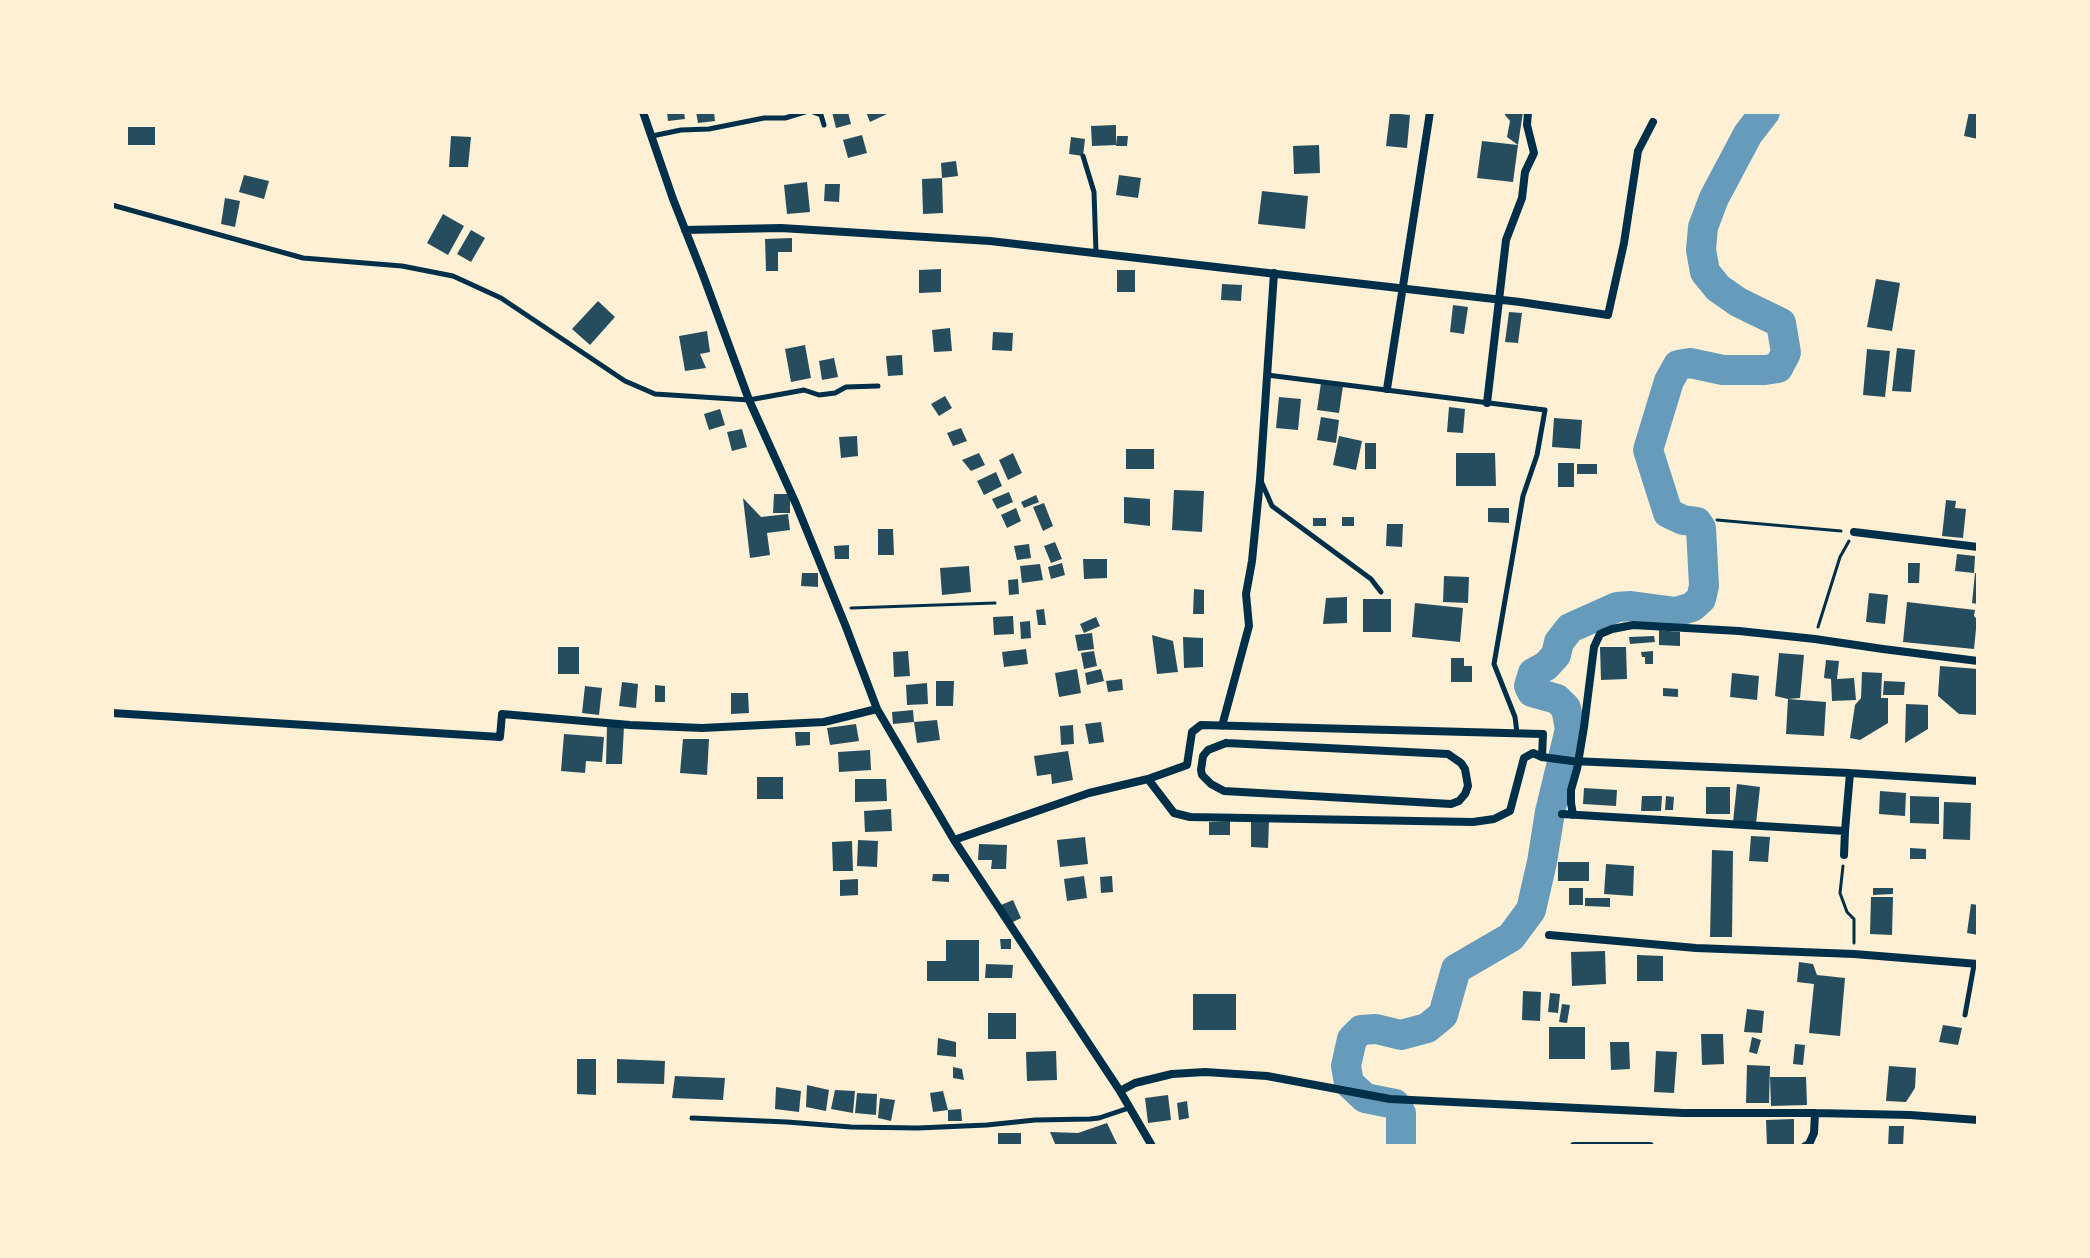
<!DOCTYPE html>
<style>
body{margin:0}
#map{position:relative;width:2090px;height:1258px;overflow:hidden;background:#fdf0d5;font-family:"Fira Sans",sans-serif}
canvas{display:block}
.frame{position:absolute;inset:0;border:114px solid #fdf0d5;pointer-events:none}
</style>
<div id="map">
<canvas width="2090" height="1258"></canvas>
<div class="frame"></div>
</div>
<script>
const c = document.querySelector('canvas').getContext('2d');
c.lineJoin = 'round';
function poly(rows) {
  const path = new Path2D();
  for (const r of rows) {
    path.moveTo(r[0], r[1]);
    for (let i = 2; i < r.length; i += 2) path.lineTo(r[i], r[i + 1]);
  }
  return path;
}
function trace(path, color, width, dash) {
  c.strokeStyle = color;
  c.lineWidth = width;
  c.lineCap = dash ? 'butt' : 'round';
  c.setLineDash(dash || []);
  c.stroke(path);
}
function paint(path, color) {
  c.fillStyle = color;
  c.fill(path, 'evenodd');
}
trace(poly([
 [1401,1146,1401,1113,1395,1104,1365,1098,1349,1083,1346,1066,1352,1039,1361,1030,1376,1029,1401,1035,1427,1028,1443,1015,1456,969,1511,937,1531,910,1542,862,1550,812,1570,729,1566,708,1557,699,1532,692,1529,686,1533,673,1546,666,1556,655,1559,642,1570,628,1617,607,1631,606,1676,612,1692,607,1701,599,1704,586,1701,528,1697,522,1683,520,1668,513,1648,450,1669,381,1678,365,1690,363,1723,370,1765,370,1778,368,1786,353,1781,323,1738,302,1718,288,1705,272,1701,250,1703,227,1714,198,1748,134,1765,112]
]), '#669bbc', 30);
paint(poly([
 [667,112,684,112,685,119,668,121],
 [696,112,714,112,715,121,698,123],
 [832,112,848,112,851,124,836,128],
 [866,112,886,112,887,114,870,122],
 [1505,112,1523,112,1518,145,1507,137,1510,121,1505,115],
 [1969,112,1978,112,1978,139,1964,136],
 [1390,113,1410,115,1407,148,1386,146],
 [1116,125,1116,145,1092,146,1091,126],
 [128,127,155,127,155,145,128,145],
 [862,135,867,153,848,158,843,140],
 [451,136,471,137,468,167,449,167],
 [1117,136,1128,136,1127,146,1116,146],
 [1071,137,1085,139,1083,156,1069,154],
 [1482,141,1518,145,1513,182,1477,178],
 [1319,145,1320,173,1294,174,1293,146],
 [956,161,958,176,942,178,941,163],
 [244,175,269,181,264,199,239,192],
 [1119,175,1141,178,1138,198,1116,195],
 [942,178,943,213,923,214,922,179],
 [807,182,810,212,787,214,784,185],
 [825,184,840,184,839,202,824,201],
 [1262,191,1308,196,1305,229,1258,224],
 [225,198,240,201,235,227,221,224],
 [443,214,464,226,448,255,427,243],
 [471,230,485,238,471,262,457,254],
 [792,238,792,252,778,252,778,271,766,271,765,239],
 [941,269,941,292,919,293,919,270],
 [1117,270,1135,270,1135,292,1117,292],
 [1876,279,1900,283,1892,331,1867,327],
 [1222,284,1242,285,1241,301,1221,300],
 [598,301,615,317,590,345,572,329],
 [1453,305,1468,307,1464,334,1450,332],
 [1509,312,1522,313,1518,343,1505,342],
 [950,328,952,351,934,352,932,330],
 [707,331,710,352,700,354,706,368,685,371,679,336],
 [993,332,1013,333,1012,351,992,350],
 [805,345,811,378,791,382,785,349],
 [1897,348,1915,350,1911,392,1892,391],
 [1867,349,1890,351,1885,397,1863,395],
 [902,355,903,375,888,376,886,356],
 [834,358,838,377,822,380,819,361],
 [1321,383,1343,386,1339,413,1317,410],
 [945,396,952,408,939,416,931,404],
 [1279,397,1301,399,1298,430,1276,428],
 [1449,407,1465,409,1463,433,1447,432],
 [720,409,725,425,709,430,704,414],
 [1321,417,1339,420,1336,443,1317,440],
 [1554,418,1582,420,1580,449,1552,447],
 [961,428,967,441,953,446,947,433],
 [742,429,747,447,732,451,727,432],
 [857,436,858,456,841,458,839,437],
 [1339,436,1362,441,1356,470,1333,465],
 [1365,443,1376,443,1376,469,1365,469],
 [1126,449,1154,449,1154,469,1126,469],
 [979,453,985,465,971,471,962,460],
 [1013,453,1022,473,1008,480,999,460],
 [1456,453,1495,453,1496,486,1456,486],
 [1558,463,1574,463,1574,487,1558,487],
 [1577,464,1597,464,1597,474,1577,474],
 [996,472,1002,486,984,495,977,481],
 [1174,490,1204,491,1202,532,1172,530],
 [1009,492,1013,502,997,509,992,499],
 [774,494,790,494,790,513,773,513],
 [1036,495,1039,502,1024,508,1021,502],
 [1124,497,1150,499,1150,526,1124,523],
 [743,498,761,517,788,514,790,530,767,533,770,555,750,558],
 [1946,500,1956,501,1955,508,1966,509,1963,538,1942,536],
 [1044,503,1053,526,1043,531,1033,507],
 [1016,508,1021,521,1007,528,1001,515],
 [1488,508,1509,508,1509,523,1488,522],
 [1342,517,1354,517,1354,526,1342,526],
 [1313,518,1326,518,1326,526,1313,526],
 [1387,524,1403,524,1402,547,1386,546],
 [878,529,893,529,894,555,878,555],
 [1055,542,1062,559,1051,563,1044,546],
 [1029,544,1031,558,1017,560,1014,546],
 [849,545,849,559,835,559,834,546],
 [1957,554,1975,556,1974,573,1955,571],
 [1083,559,1107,559,1107,578,1084,579],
 [1062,563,1065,575,1051,579,1048,567],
 [1908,563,1920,563,1919,583,1908,583],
 [1040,564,1043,580,1022,583,1020,566],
 [969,566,971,592,942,595,940,568],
 [802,573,818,573,818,587,801,586],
 [1975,573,1978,573,1978,604,1972,603],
 [1444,576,1469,577,1468,603,1443,602],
 [1018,579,1019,594,1009,595,1008,580],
 [1194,589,1204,590,1204,614,1193,614],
 [1869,593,1888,595,1885,624,1866,622],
 [1347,597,1347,623,1323,624,1326,598],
 [1363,599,1391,599,1391,632,1363,632],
 [1907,602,1975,610,1974,616,1977,619,1974,649,1903,642],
 [1415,603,1463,608,1460,642,1412,637],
 [1044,609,1046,625,1038,625,1036,610],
 [1013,616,1014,634,994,635,993,617],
 [1096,617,1100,626,1084,633,1080,624],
 [1030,621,1031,638,1021,639,1020,622],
 [1659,630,1680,632,1680,646,1659,645],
 [1092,633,1094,649,1078,651,1075,635],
 [1152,635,1173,641,1178,672,1157,674],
 [1654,636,1655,642,1630,644,1629,637],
 [1183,637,1203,638,1203,667,1184,668],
 [558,647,579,647,579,674,558,674],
 [1600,647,1626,647,1627,679,1601,680],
 [1026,649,1028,664,1004,667,1002,652],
 [908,651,910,676,894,677,893,652],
 [1094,651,1097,666,1084,669,1081,653],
 [1653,651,1653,664,1645,664,1645,657,1642,657,1641,652],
 [1779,653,1804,655,1800,698,1788,699,1826,702,1824,736,1786,734,1788,699,1775,696],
 [1451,658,1464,658,1464,666,1472,666,1472,682,1451,682],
 [1826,660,1839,661,1837,679,1854,678,1856,700,1832,701,1831,679,1824,678],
 [1940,666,1978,669,1978,715,1959,714,1938,696],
 [1077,669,1081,693,1059,697,1055,673],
 [1101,669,1104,681,1087,685,1085,673],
 [1862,672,1882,673,1881,698,1888,698,1888,723,1860,740,1850,738,1855,705,1861,698],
 [1732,673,1759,676,1757,700,1730,697],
 [1122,679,1123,690,1108,692,1106,681],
 [936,681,954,681,953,706,936,706],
 [1884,681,1905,682,1904,695,1883,695],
 [622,682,638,684,636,708,619,706],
 [927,683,928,704,907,705,906,685],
 [655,685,665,686,665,702,655,702],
 [585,686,602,688,599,715,582,713],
 [1663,688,1678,689,1678,697,1663,696],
 [731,693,748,693,749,713,731,714],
 [1906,704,1928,705,1928,729,1905,743],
 [913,710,914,722,893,724,892,712],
 [937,720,940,740,917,743,914,722],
 [1101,722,1104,742,1089,744,1085,724],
 [856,724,859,741,830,745,827,728],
 [607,725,624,726,622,764,606,764],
 [1073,725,1074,744,1061,745,1060,726],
 [795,732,810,732,810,745,796,746],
 [564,734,604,737,602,762,586,761,585,773,561,771],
 [683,739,709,739,707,775,680,773],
 [870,750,871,770,839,772,838,752],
 [1068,751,1073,780,1052,784,1051,774,1037,776,1034,756],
 [757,777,783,777,783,799,757,799],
 [855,779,886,779,887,801,855,802],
 [1737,784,1760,787,1756,824,1733,822],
 [1706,787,1730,787,1730,814,1706,814],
 [1584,788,1617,790,1616,806,1583,804],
 [1880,791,1906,793,1905,816,1879,814],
 [1642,796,1662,796,1661,811,1641,811],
 [1666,796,1674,797,1673,810,1665,810],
 [1910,796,1939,797,1939,824,1910,823],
 [1944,802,1971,803,1970,840,1943,839],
 [891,809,892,831,865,832,864,811],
 [1251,820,1269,820,1268,848,1251,847],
 [1230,821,1230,835,1209,835,1209,822],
 [1751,836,1770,837,1768,862,1749,861],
 [1085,837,1088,864,1060,867,1057,840],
 [858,840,878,841,877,867,857,866],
 [852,841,853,871,833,871,832,842],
 [979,844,1007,845,1006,869,991,869,992,860,978,860],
 [1910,848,1926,849,1926,859,1910,859],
 [1712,850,1733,851,1732,937,1710,937],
 [1558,862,1589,862,1589,881,1558,881],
 [1606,864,1634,866,1633,896,1604,894],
 [933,874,949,874,949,882,932,881],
 [1084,876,1087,898,1067,901,1064,879],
 [1112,876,1113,892,1101,893,1100,877],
 [858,879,858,895,840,896,840,880],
 [1569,888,1583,888,1583,905,1569,905],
 [1873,888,1893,888,1893,894,1873,895],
 [1871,897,1893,897,1892,935,1870,934],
 [1585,898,1610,898,1610,907,1585,906],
 [1013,900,1021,918,1009,924,1001,905],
 [1971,904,1978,905,1978,935,1967,933],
 [1000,939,1011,939,1011,949,1001,949],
 [946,940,979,940,979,981,927,981,927,961,946,961],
 [1605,951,1606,984,1572,986,1571,952],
 [1637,955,1663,956,1663,981,1637,981],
 [1799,962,1813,964,1817,975,1845,978,1840,1036,1809,1033,1814,984,1797,982],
 [986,964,1013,965,1012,978,985,978],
 [1523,991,1541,992,1540,1021,1522,1020],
 [1550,993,1560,994,1558,1013,1548,1012],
 [1193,994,1236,994,1236,1030,1193,1030],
 [1562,1004,1570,1005,1567,1023,1559,1022],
 [1747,1009,1764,1011,1762,1033,1744,1032],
 [988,1013,1016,1013,1016,1039,988,1039],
 [1943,1025,1962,1028,1958,1045,1939,1042],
 [1549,1027,1585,1027,1585,1059,1549,1059],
 [1701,1034,1723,1034,1724,1064,1702,1065],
 [1752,1037,1761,1040,1757,1054,1749,1052],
 [938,1038,956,1042,956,1057,937,1055],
 [1610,1042,1629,1042,1630,1069,1611,1070],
 [1795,1044,1805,1045,1803,1065,1793,1064],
 [1056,1051,1057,1080,1027,1081,1026,1052],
 [1656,1051,1677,1052,1674,1093,1654,1092],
 [577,1059,596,1059,596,1095,577,1094],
 [617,1059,665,1061,664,1084,617,1083],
 [1747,1065,1770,1066,1769,1103,1746,1103],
 [1889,1066,1916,1068,1915,1088,1906,1102,1886,1101],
 [953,1067,962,1069,964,1080,953,1078],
 [675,1076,725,1078,723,1100,672,1098],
 [1770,1077,1806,1077,1807,1105,1771,1106],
 [807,1085,829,1090,826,1111,806,1107],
 [776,1087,801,1091,799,1112,775,1109],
 [835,1090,855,1091,853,1113,831,1109],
 [943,1091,948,1110,933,1112,930,1093],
 [857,1093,877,1094,876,1115,855,1113],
 [1168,1095,1171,1120,1148,1123,1145,1098],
 [880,1098,895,1100,891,1121,878,1118],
 [1187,1101,1189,1118,1179,1120,1177,1103],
 [961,1109,962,1121,948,1121,948,1110],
 [1794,1119,1794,1146,1767,1146,1766,1120],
 [1107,1123,1118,1146,1056,1146,1050,1132,1078,1133],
 [1889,1126,1904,1126,1903,1146,1888,1146],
 [998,1133,1021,1133,1021,1146,998,1146]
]), '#264d5e');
trace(poly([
 [1717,520,1841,531],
 [851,608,995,603],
 [1818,627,1840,557,1849,541],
 [1843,866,1840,893,1847,912,1854,919,1854,943]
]), '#003049', 3);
trace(poly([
 [813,112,821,115,824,125],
 [652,136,681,130,709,129,764,118,785,118,805,112],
 [1083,156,1094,192,1096,252],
 [112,205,303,258,402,266,453,276,501,298,625,381,655,394,749,400,804,390,819,395,835,393,846,387,878,386],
 [1267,375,1545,410,1537,455,1523,496,1494,664,1515,717,1517,733],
 [1261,481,1272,506,1371,579,1381,592],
 [1965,1015,1974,965],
 [692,1118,787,1122,851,1127,918,1128,987,1125,1035,1120,1090,1119,1099,1118,1129,1108]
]), '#003049', 5);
trace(poly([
 [643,112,673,199,703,275,749,400,796,504,846,627,877,709,954,840,1120,1091,1152,1146],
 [685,230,781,228,990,241,1520,302,1608,315,1624,243,1638,151,1653,122],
 [1387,389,1430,112],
 [1487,403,1506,240,1522,198,1525,172,1534,153,1527,125,1528,112],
 [1854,532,1978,547],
 [112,713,500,737,502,714,630,725,702,728,824,722,877,709],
 [1222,726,1249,626,1246,594,1252,561,1260,480,1274,273],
 [1226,743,1448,754,1461,763,1465,769,1468,786,1465,794,1459,801,1451,804,1224,791,1211,784,1202,775,1201,770,1203,756,1208,750,1226,743],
 [1148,779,1174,813,1190,817,1473,822,1494,819,1510,811,1524,758,1533,753,1542,757],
 [1562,814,1845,831,1850,773],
 [1573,815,1571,803,1571,790,1577,769,1584,727,1594,647,1600,634,1612,629,1633,625,1739,631,1815,639,1883,649,1978,661],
 [954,840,1089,793,1148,779,1187,765,1192,732,1201,725,1543,734,1542,757,1572,761,1850,773,1978,781],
 [1844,855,1845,831],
 [1549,935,1696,948,1854,954,1978,964],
 [1120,1091,1135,1083,1172,1074,1205,1072,1267,1076,1390,1099,1683,1113,1815,1113,1910,1115,1978,1120],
 [1574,1146,1650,1146],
 [1805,1146,1809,1144,1814,1133,1815,1113]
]), '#003049', 8);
</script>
